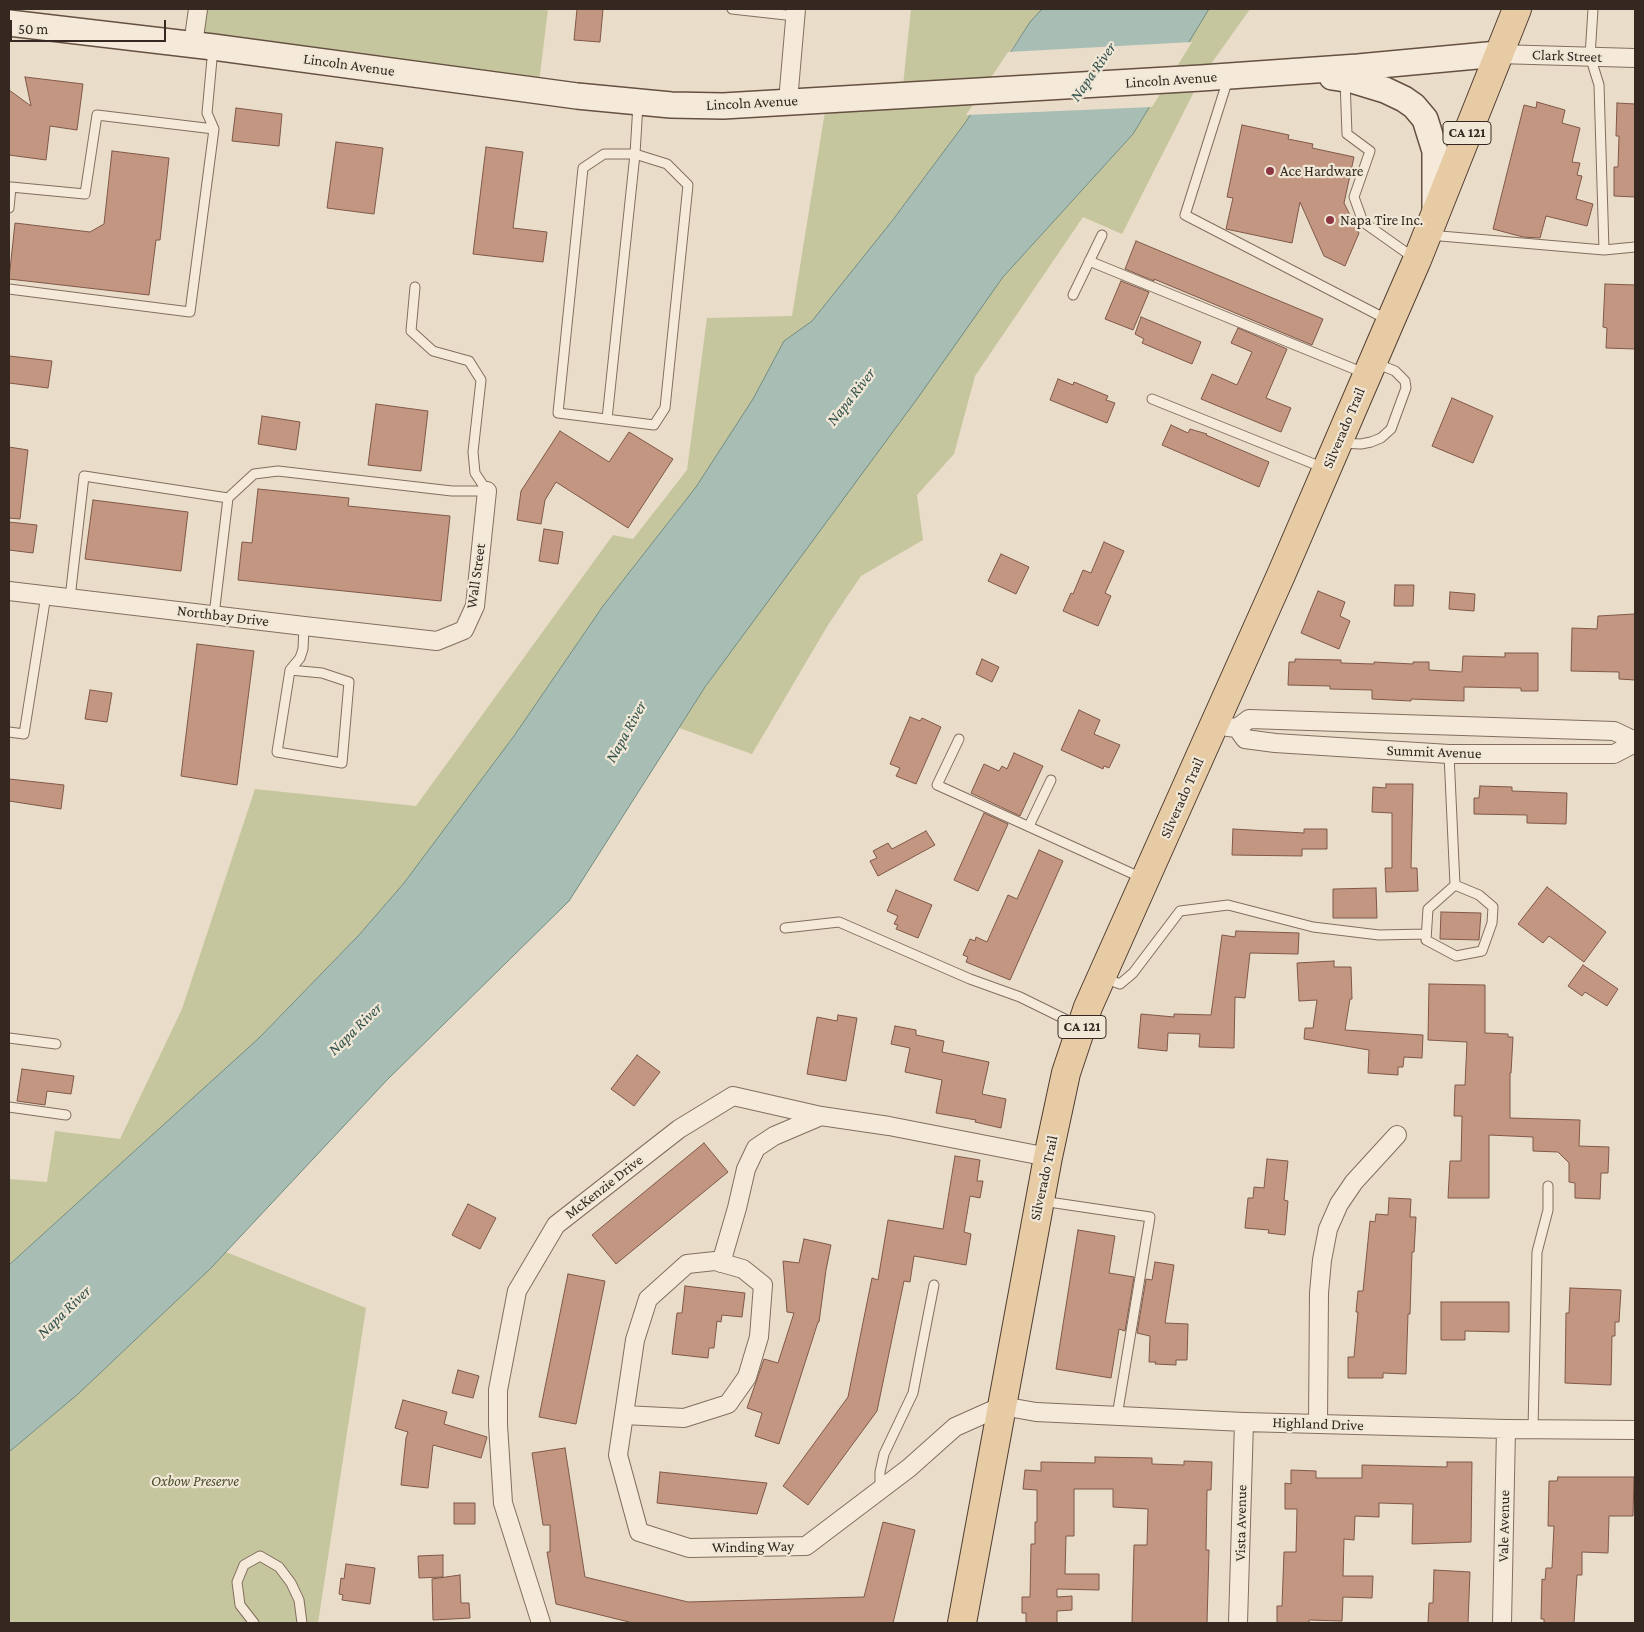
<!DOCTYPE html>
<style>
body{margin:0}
#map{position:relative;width:1644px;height:1632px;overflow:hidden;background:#e9dcc8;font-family:"Crimson Pro",serif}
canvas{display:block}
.frame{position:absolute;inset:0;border:10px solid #352821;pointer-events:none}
.scale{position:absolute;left:10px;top:20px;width:156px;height:22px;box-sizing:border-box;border:2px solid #352821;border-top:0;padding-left:6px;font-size:15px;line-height:18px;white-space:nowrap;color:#352821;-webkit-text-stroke:4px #f1e7d6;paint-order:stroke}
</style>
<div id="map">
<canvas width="1644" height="1632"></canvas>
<div class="frame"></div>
<div class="scale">50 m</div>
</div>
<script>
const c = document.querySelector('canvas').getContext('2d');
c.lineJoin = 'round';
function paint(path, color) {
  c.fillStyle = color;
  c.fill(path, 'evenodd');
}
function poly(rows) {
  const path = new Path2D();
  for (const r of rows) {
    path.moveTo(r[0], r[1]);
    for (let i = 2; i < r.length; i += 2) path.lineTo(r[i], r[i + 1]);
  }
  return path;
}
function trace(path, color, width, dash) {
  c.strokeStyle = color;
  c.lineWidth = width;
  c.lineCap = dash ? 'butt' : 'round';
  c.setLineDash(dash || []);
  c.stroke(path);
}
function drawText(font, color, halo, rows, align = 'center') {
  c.font = font + ' "Crimson Pro",serif';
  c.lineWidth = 4.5;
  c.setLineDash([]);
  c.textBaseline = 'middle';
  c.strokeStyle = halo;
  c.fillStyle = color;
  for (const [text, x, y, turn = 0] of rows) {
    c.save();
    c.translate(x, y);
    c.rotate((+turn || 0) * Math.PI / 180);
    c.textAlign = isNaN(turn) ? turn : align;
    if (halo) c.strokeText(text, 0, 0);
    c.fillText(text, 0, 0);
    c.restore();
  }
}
paint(poly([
 [198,9,548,9,538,90,193,45],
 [911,9,1042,9,1030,22,983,91,965,123,892,221,812,321,784,341,753,399,696,487,603,606,514,736,404,883,359,935,259,1038,9,1265,9,1179,47,1182,55,1131,120,1139,182,1009,255,789,416,806,613,535,633,539,687,470,707,318,792,316,827,99,902,95],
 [1209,9,1250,9,1201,78,1122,234,1083,217,975,376,954,454,917,495,923,540,861,576,828,625,752,754,679,728,705,687,1003,277,1133,134],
 [226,1252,366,1308,318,1623,9,1623,9,1452,78,1394,210,1269]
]), '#c5c69d');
const water = poly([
 [1042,9,1209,9,1133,134,1003,277,917,399,705,687,569,901,387,1080,210,1269,78,1394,9,1452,9,1265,259,1038,359,935,404,883,514,736,603,606,696,487,753,399,784,341,812,321,892,221,965,123,1030,22,1042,9]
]);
paint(water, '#a8beb5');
trace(water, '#708b81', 1);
paint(poly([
 [1192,42,1152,107,966,115,1008,52]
]), '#e9dcc8');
const building = poly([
 [577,9,603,9,600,42,574,40,577,9],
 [25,77,83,84,77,130,50,126,46,160,9,155,9,90,31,106,25,77],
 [1537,102,1565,110,1562,123,1580,128,1572,162,1580,163,1577,175,1582,176,1576,199,1593,204,1587,226,1546,216,1540,238,1523,237,1493,229,1524,105,1536,108,1537,102],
 [1617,103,1635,104,1635,197,1614,196,1614,167,1618,167,1619,136,1616,136,1617,103],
 [236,108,282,114,279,146,232,141,236,108],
 [1242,125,1289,135,1288,139,1313,144,1312,148,1354,157,1344,203,1359,233,1345,266,1324,256,1300,202,1292,243,1226,229,1233,198,1227,197,1242,125],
 [336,142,383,148,374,214,327,208,336,142],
 [486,147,523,152,513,228,547,232,543,262,473,254,486,147],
 [112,151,169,158,160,240,156,240,149,295,9,279,15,223,90,232,104,224,112,151],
 [1136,241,1323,319,1312,345,1154,279,1154,281,1125,269,1136,241],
 [1121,281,1149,292,1133,330,1105,319,1121,281],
 [1605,284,1635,285,1635,349,1606,348,1607,328,1603,327,1605,284],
 [1141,317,1201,342,1192,364,1142,343,1144,339,1135,334,1141,317],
 [1238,328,1287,349,1266,398,1291,408,1281,432,1201,399,1212,374,1237,385,1252,352,1231,343,1238,328],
 [9,356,52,361,48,388,9,383,9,356],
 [1058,379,1073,385,1074,382,1108,396,1106,400,1115,403,1107,423,1050,400,1058,379],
 [1452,398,1493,416,1473,463,1432,446,1452,398],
 [376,404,428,411,421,471,368,465,376,404],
 [262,416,300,422,296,450,258,444,262,416],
 [1171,425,1188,433,1190,429,1207,434,1206,435,1269,462,1259,487,1162,445,1171,425],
 [560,431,609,462,629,432,673,459,628,528,556,482,545,500,541,524,517,520,521,491,560,431],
 [9,447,28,450,20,519,9,518,9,447],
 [258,489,349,498,348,506,450,516,441,601,238,580,242,542,252,543,258,489],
 [93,500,188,512,181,571,85,559,93,500],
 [9,522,37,525,33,553,9,550,9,522],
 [544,529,563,532,558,564,539,561,544,529],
 [1104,542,1124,551,1105,593,1111,596,1098,626,1063,611,1071,593,1073,594,1083,570,1091,573,1104,542],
 [1001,554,1029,567,1016,594,988,581,1001,554],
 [1395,585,1414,585,1413,606,1394,606,1395,585],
 [1318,591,1345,602,1340,616,1350,621,1339,649,1301,633,1318,591],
 [1450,592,1475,594,1474,611,1449,609,1450,592],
 [1635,614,1635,680,1619,679,1619,672,1571,671,1572,628,1597,629,1598,616,1635,614],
 [197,644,254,651,237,785,181,776,197,644],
 [1505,653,1538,653,1538,691,1521,691,1521,688,1464,687,1464,701,1411,699,1411,701,1372,699,1372,690,1330,689,1330,686,1288,685,1289,662,1295,662,1295,659,1341,660,1341,663,1374,664,1374,662,1413,664,1413,662,1429,662,1429,670,1462,672,1463,656,1505,657,1505,653],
 [982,659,999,667,992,682,976,674,982,659],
 [90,690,112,693,107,722,85,719,90,690],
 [1079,710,1100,720,1094,734,1120,745,1109,768,1104,766,1103,769,1061,750,1079,710],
 [910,717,920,721,922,718,941,727,916,784,896,776,900,768,890,764,910,717],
 [1014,753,1043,766,1020,816,971,793,984,764,999,771,1002,766,1007,769,1014,753],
 [9,779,64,785,61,809,9,801,9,779],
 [1386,784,1413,784,1411,868,1417,868,1418,891,1386,892,1385,868,1392,868,1392,813,1372,812,1373,787,1386,788,1386,784],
 [1480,786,1512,787,1512,791,1567,793,1566,824,1527,823,1527,815,1474,814,1474,798,1479,798,1480,786],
 [984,813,1008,824,978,891,954,880,984,813],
 [1233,829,1304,833,1304,829,1327,829,1327,849,1302,849,1302,856,1232,855,1233,829],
 [926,831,935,845,878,876,870,861,877,858,873,851,888,843,892,849,926,831],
 [1039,850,1063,861,1010,980,966,962,968,957,963,955,970,939,975,941,976,937,987,942,1008,895,1017,899,1039,850],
 [1547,887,1606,932,1584,962,1549,936,1543,943,1518,924,1547,887],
 [1376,888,1377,918,1333,918,1333,889,1376,888],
 [896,890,932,905,918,938,896,929,898,925,894,924,898,916,887,911,896,890],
 [1441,912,1481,913,1479,940,1440,939,1441,912],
 [1236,931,1299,933,1298,954,1250,953,1245,998,1235,997,1234,1048,1199,1047,1200,1034,1168,1033,1167,1051,1138,1048,1141,1014,1174,1017,1174,1014,1211,1015,1222,935,1235,937,1236,931],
 [1334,961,1334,967,1351,967,1352,999,1350,999,1345,1030,1423,1035,1422,1058,1404,1057,1403,1067,1398,1067,1398,1075,1368,1073,1369,1050,1304,1039,1305,1028,1313,1028,1317,1000,1299,1001,1297,963,1334,961],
 [1583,965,1618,989,1607,1006,1585,992,1582,996,1568,986,1583,965],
 [1429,984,1485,985,1485,1033,1508,1034,1508,1037,1513,1037,1511,1073,1510,1073,1510,1118,1580,1120,1579,1146,1609,1147,1608,1173,1601,1173,1600,1199,1575,1198,1575,1183,1569,1182,1569,1163,1558,1152,1533,1151,1533,1137,1489,1135,1489,1198,1448,1198,1450,1161,1461,1161,1462,1116,1454,1116,1455,1085,1465,1085,1467,1042,1428,1040,1429,984],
 [838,1015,857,1018,846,1081,807,1074,817,1017,837,1021,838,1015],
 [895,1026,916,1030,916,1035,944,1041,942,1052,989,1062,982,1094,1006,1099,1001,1128,975,1122,976,1120,936,1113,942,1080,905,1072,910,1048,891,1044,895,1026],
 [637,1055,660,1072,634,1106,611,1089,637,1055],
 [22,1069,74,1076,71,1094,47,1091,45,1105,17,1101,22,1069],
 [704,1143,728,1172,616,1264,592,1235,704,1143],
 [955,1156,980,1160,977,1181,983,1181,980,1198,970,1196,964,1232,971,1234,966,1265,914,1256,910,1282,904,1281,877,1411,808,1505,783,1486,848,1397,872,1278,878,1280,888,1220,943,1229,955,1156],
 [1267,1159,1288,1161,1284,1200,1288,1201,1285,1235,1268,1233,1269,1230,1245,1228,1248,1198,1253,1198,1254,1187,1264,1188,1267,1159],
 [1389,1198,1411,1199,1410,1217,1416,1217,1414,1252,1412,1252,1410,1314,1408,1314,1406,1374,1383,1373,1383,1378,1348,1378,1348,1357,1354,1357,1358,1312,1356,1312,1358,1291,1363,1291,1370,1221,1375,1222,1376,1214,1388,1215,1389,1198],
 [468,1204,496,1218,480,1249,452,1235,468,1204],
 [1078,1230,1115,1236,1109,1273,1134,1277,1125,1331,1119,1329,1111,1378,1056,1369,1078,1230],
 [804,1239,831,1245,826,1270,819,1322,818,1322,779,1444,755,1436,762,1413,747,1408,764,1359,778,1363,794,1313,787,1312,783,1261,799,1263,804,1239],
 [1155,1262,1174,1265,1165,1323,1188,1324,1187,1360,1176,1360,1176,1365,1155,1364,1156,1362,1149,1362,1150,1336,1137,1333,1146,1279,1152,1280,1155,1262],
 [568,1274,605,1281,576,1424,539,1417,568,1274],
 [685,1286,745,1293,742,1317,722,1315,721,1322,717,1321,714,1348,709,1348,708,1358,672,1354,677,1313,682,1313,685,1286],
 [1570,1288,1621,1290,1619,1322,1615,1322,1615,1336,1612,1336,1611,1385,1565,1383,1566,1313,1569,1313,1570,1288],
 [1441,1302,1509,1302,1509,1332,1465,1331,1465,1340,1441,1340,1441,1302],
 [458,1370,479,1376,473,1398,452,1393,458,1370],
 [403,1400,447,1412,444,1424,487,1437,481,1458,433,1445,428,1488,401,1485,406,1438,408,1432,395,1428,403,1400],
 [565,1448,585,1577,688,1602,864,1597,883,1522,915,1530,893,1623,633,1623,556,1604,547,1552,550,1552,550,1525,543,1525,532,1453,565,1448],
 [1095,1457,1152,1458,1152,1464,1184,1465,1184,1461,1212,1462,1211,1490,1207,1490,1206,1550,1209,1550,1207,1623,1132,1623,1134,1545,1147,1545,1148,1509,1113,1507,1113,1489,1074,1489,1074,1536,1066,1536,1065,1574,1099,1574,1099,1590,1057,1589,1057,1597,1072,1596,1072,1610,1057,1611,1057,1623,1026,1623,1026,1613,1022,1613,1022,1597,1030,1597,1031,1544,1035,1544,1035,1522,1037,1522,1037,1490,1023,1489,1025,1470,1041,1471,1041,1462,1095,1463,1095,1457],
 [1447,1462,1472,1462,1471,1542,1412,1544,1413,1504,1379,1503,1379,1517,1355,1516,1354,1540,1344,1539,1343,1576,1373,1576,1372,1598,1343,1597,1342,1621,1309,1620,1309,1623,1277,1623,1277,1606,1282,1606,1284,1552,1296,1552,1297,1509,1285,1509,1285,1483,1291,1484,1291,1470,1316,1471,1316,1478,1362,1478,1362,1465,1447,1467,1447,1462],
 [660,1472,767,1483,757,1514,657,1503,660,1472],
 [1558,1477,1634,1477,1633,1516,1609,1516,1608,1553,1582,1552,1582,1575,1577,1575,1574,1623,1544,1623,1544,1619,1541,1619,1542,1579,1545,1580,1546,1568,1552,1568,1554,1526,1548,1526,1549,1481,1557,1481,1558,1477],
 [454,1503,475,1503,475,1524,454,1524,454,1503],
 [443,1555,443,1577,419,1578,418,1556,443,1555],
 [346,1564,375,1568,370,1604,342,1600,343,1595,339,1594,341,1578,344,1579,346,1564],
 [1434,1570,1470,1572,1468,1623,1428,1623,1429,1603,1433,1603,1434,1570],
 [460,1575,461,1603,469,1603,470,1618,433,1620,432,1579,460,1575]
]);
paint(building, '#c39682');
trace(building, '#7f5848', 1);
const lane = poly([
 [732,9,795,16],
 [1593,9,1590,56,1599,85,1604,250],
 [1228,79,1185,215,1388,320],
 [1345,80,1347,134,1370,151,1354,197,1363,222,1414,258],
 [9,208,11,187,85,194,97,115,214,129],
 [1429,235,1604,250,1635,247],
 [1089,261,1364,373],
 [415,287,411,331,433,351,469,361,481,380,473,452,475,473,487,491],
 [9,289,190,312,214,129,207,113,213,48],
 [1073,295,1102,235],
 [1152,399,1324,468],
 [607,419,635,154,667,164,688,185,665,408,654,425,558,413,583,168,604,154,635,154,638,104],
 [1340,443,1361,444,1371,442,1381,438,1391,429,1406,388,1405,381,1395,371,1375,363],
 [228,498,254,474,278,471,452,491,487,491],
 [70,598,84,476,228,498,214,615],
 [290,670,322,673,349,682,342,763,277,752,290,670,300,658,303,649,304,626],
 [9,732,24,734,46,595],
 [959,739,937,785,1142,878],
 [1449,754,1455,885,1479,895,1493,907,1492,923,1482,951,1456,956,1426,940,1428,909,1455,885],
 [1029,826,1051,780],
 [785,928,839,922,970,979,1020,997,1079,1026],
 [1104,978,1120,984,1133,973,1180,911,1228,905,1313,927,1379,935,1426,934],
 [9,1038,56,1044],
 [9,1107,66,1115],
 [1042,1201,1150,1217,1117,1416],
 [1533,1429,1537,1252,1548,1210,1548,1186],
 [880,1490,880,1472,884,1454,913,1393,934,1285],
 [254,1623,240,1605,237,1582,244,1565,260,1556,279,1567,291,1583,299,1600,302,1623]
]);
const street = poly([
 [193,45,198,9],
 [1498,54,1635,58],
 [788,101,796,9],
 [9,591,304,626,437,641,464,630,475,606,487,491],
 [1217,721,1228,727,1237,728,1249,719,1614,731,1635,741],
 [1237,728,1245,739,1275,743,1449,754,1614,754,1635,743],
 [721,1263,737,1208,746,1169,756,1148,774,1136,821,1116],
 [624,1415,684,1418,728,1404,747,1377,759,1337,763,1285,743,1269,715,1261,687,1264,648,1299,635,1340,618,1455,639,1532,689,1548,806,1546,909,1468,955,1427,1002,1406,1036,1412,1244,1422,1506,1429,1635,1430],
 [1318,1424,1319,1293,1322,1260,1328,1229,1339,1204,1354,1182,1397,1135],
 [541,1623,503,1503,498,1425,498,1390,517,1291,556,1225,679,1129,733,1096,821,1116,889,1126,1048,1157],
 [1238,1623,1244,1422],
 [1502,1623,1506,1429]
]);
const secondary = poly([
 [9,23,213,47,577,96,671,105,723,106,1201,78,1358,67,1498,54],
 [1332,77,1352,80,1385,90,1404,99,1414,106,1425,119,1435,151,1435,212]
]);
const primary = poly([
 [962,1623,1048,1157,1066,1073,1088,1007,1281,575,1390,322,1417,260,1517,9]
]);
trace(lane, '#836e5f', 11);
trace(street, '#836e5f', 20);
trace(secondary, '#655042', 28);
trace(primary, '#513e32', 30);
trace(lane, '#f5eada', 9);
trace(street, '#f5eada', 18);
trace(secondary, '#f5eada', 25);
trace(primary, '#e7cba4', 28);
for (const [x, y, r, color] of [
 [1270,171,5,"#8b3640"],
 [1330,220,5,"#8b3640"]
]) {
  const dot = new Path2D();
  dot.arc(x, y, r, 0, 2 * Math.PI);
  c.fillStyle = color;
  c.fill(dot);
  trace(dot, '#f1e7d6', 2);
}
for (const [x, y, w] of [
 [1467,133,48],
 [1082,1027,48]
]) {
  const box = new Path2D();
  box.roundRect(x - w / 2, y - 11.5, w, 23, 4);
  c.fillStyle = '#f1e7d6';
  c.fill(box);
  trace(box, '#352821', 1);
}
drawText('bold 14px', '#352821', null, [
 ["CA 121",1467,133],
 ["CA 121",1082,1027]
]);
drawText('15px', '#352821', '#f1e7d6', [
 ["Clark Street",1567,56,2],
 ["Lincoln Avenue",349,65,8],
 ["Lincoln Avenue",1171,80,-4],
 ["Lincoln Avenue",752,103,-3],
 ["Silverado Trail",1344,428,-67],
 ["Wall Street",476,576,-82],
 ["Northbay Drive",223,616,7],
 ["Summit Avenue",1434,752,2],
 ["Silverado Trail",1182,798,-66],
 ["Silverado Trail",1044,1178,-78],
 ["McKenzie Drive",604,1187,-38],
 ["Highland Drive",1318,1424,2],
 ["Vista Avenue",1241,1523,-89],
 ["Vale Avenue",1504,1526,-89],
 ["Winding Way",753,1547,-1]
]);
drawText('15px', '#352821', '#f1e7d6', [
 ["Ace Hardware",1280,171],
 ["Napa Tire Inc.",1340,220]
], 'left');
drawText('italic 15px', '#494f2a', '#f1e7d6', [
 ["Oxbow Preserve",195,1481]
]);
drawText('italic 16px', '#32534d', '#f1e7d6', [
 ["Napa River",1093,72,-55],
 ["Napa River",851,397,-52],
 ["Napa River",626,732,-61],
 ["Napa River",355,1029,-44],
 ["Napa River",64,1312,-44]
]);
</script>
